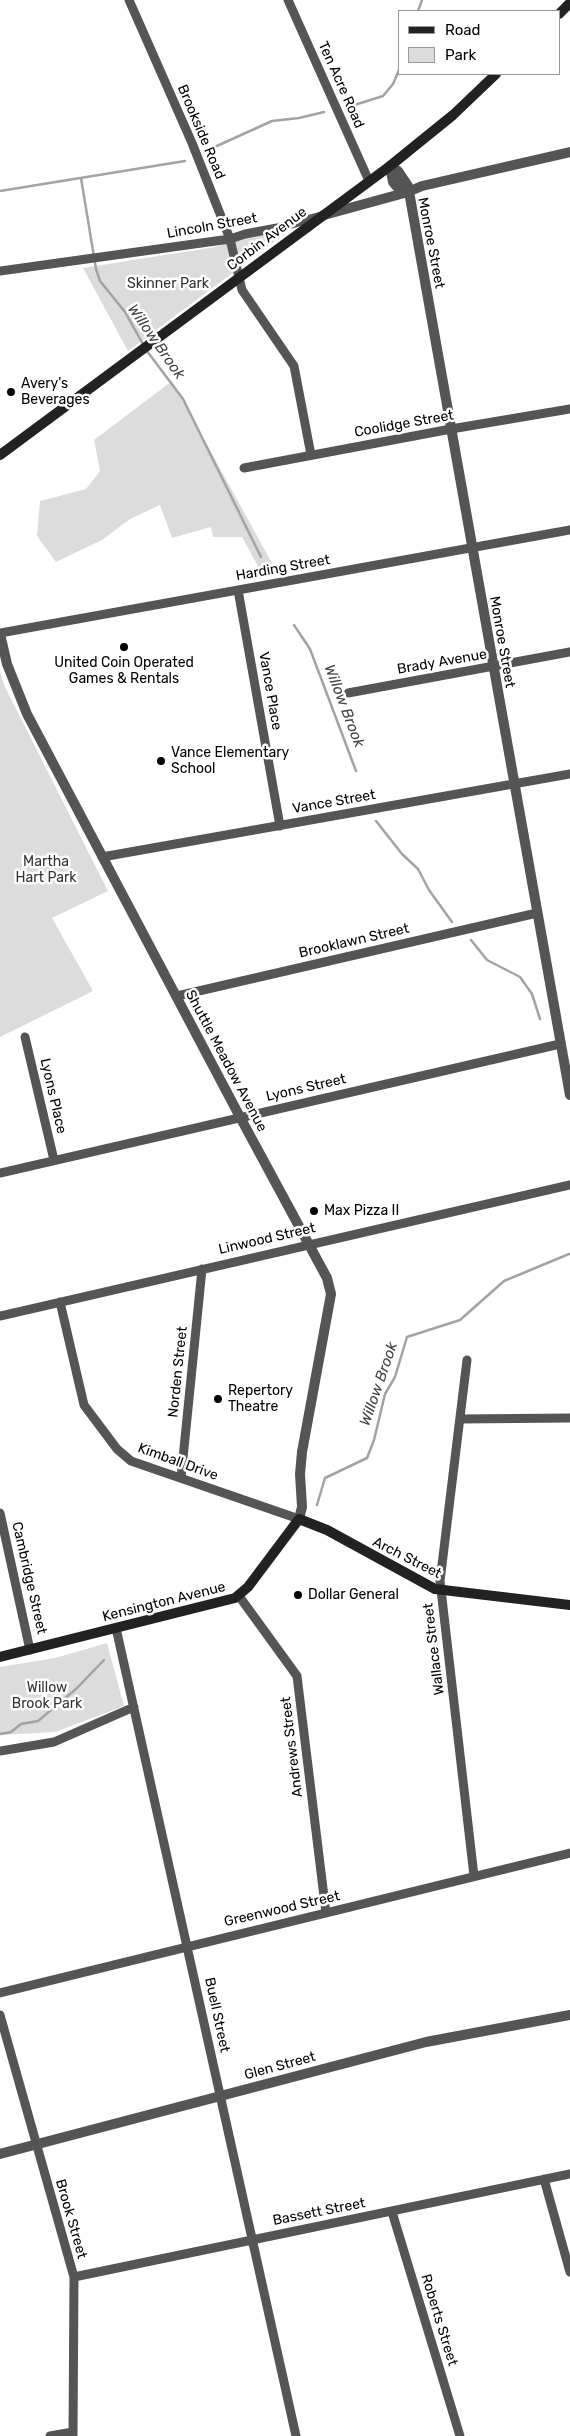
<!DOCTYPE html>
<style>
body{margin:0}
#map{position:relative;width:570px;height:2436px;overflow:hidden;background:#fff;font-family:Rubik,sans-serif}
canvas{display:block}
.legend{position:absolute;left:398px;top:10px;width:162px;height:65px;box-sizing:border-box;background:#fff;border:1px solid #999;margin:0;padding:6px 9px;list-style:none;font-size:15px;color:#000}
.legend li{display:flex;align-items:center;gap:10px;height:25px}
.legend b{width:25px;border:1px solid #999}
</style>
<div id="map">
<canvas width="570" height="2436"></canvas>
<ul class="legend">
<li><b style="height:6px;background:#222"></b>Road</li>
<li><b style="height:14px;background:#dcdcdc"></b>Park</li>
</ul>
</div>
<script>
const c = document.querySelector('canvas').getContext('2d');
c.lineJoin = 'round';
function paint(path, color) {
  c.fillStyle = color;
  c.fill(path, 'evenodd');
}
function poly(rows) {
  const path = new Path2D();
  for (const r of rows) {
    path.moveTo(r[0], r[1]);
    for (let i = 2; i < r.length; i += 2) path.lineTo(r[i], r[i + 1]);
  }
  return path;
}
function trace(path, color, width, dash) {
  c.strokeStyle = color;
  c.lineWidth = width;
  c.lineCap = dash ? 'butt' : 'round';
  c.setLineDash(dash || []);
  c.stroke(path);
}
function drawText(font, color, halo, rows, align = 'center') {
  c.font = font + ' Rubik,sans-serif';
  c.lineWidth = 5;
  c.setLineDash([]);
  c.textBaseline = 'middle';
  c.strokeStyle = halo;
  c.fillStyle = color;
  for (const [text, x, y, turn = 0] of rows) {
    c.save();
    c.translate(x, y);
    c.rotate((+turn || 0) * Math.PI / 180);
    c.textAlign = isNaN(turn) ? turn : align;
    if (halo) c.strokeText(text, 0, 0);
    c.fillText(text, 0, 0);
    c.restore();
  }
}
paint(poly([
 [280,232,284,234,282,236,128,351,83,268,215,247,243,237],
 [172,381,278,574,259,576,261,572,242,537,213,537,211,527,172,538,160,505,130,519,102,540,56,562,37,536,40,501,86,489,100,471,94,440],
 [0,671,4,685,108,891,52,918,93,991,0,1037],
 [107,1643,124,1706,55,1732,0,1735,0,1667,55,1658]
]), '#dcdcdc');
trace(poly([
 [418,11,422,0],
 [348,107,383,96,393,84,399,70],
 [208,150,272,121,299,118,324,112],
 [81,178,96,269,100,281,125,312,144,346],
 [0,191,185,161],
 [147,351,183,399,261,557],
 [294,625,310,649,356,771],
 [376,821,402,854,418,869,429,890,452,922],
 [471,940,487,960,520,977,532,994,540,1019],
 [317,1505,325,1478,367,1458,374,1440,385,1394,395,1377,407,1337,460,1320,504,1281,569,1254],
 [0,1734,11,1732,21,1724,38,1721,76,1689,104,1660]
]), '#a3a3a3', 2.5);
trace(poly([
 [129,0,192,143,230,239,242,290,294,366,311,455],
 [288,0,369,181],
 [0,271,230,239,245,234,277,228,321,216],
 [244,468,451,429,570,409],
 [238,590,280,826],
 [0,633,570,530],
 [348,693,570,652],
 [102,857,570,774],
 [177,996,537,913],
 [25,1037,54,1160],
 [0,1173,560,1044],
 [60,1302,84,1405,117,1449,131,1461,299,1519],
 [0,1316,570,1185],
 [467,1360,440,1581,474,1876],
 [461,1419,570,1418],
 [181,1478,202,1269],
 [0,1513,30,1650],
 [239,1596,297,1676,326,1913],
 [116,1628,296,2436],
 [0,1751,54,1742,134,1707],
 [0,1993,570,1853],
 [0,2015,74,2277,73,2436],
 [544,2179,570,2272],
 [392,2212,460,2436],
 [74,2277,570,2174],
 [50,2436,73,2432]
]), '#555', 9);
trace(poly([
 [390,166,398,171,408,186,570,1095],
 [390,166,393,182,398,188,408,192],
 [324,215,408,192,422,186,570,152],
 [0,634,7,664,27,714,240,1117,327,1278,331,1294,302,1452,300,1474,302,1507,299,1519],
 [0,2154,426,2042,570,2015]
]), '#555', 10);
trace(poly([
 [559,14,570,3],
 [0,455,390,166,453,115,496,74],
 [0,1657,235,1598,248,1587,299,1519,327,1530,435,1589,570,1605]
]), '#222', 10);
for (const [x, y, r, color] of [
 [11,392,5,"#000"],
 [124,647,5,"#000"],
 [161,761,5,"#000"],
 [314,1211,5,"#000"],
 [218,1399,5,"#000"],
 [298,1595,5,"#000"]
]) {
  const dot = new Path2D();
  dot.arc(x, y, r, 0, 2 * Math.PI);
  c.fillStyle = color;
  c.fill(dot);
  trace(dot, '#fff', 2);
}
drawText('14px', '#000', '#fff', [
 ["Ten Acre Road",341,85,66],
 ["Brookside Road",201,132,67],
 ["Lincoln Street",212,226,-10],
 ["Corbin Avenue",267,239,-37],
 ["Monroe Street",431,243,79],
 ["Coolidge Street",404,424,-10],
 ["Harding Street",283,568,-10],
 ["Monroe Street",502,642,80],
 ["Brady Avenue",442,662,-10],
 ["Vance Place",270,691,80],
 ["Vance Street",334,802,-10],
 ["Brooklawn Street",354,941,-13],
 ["Shuttle Meadow Avenue",226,1061,62],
 ["Lyons Street",306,1088,-13],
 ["Lyons Place",53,1096,77],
 ["Linwood Street",267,1239,-13],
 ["Norden Street",178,1372,-84],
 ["Kimball Drive",178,1462,20],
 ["Arch Street",407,1558,27],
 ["Cambridge Street",29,1578,77],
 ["Kensington Avenue",164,1602,-14],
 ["Wallace Street",434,1649,-97],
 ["Andrews Street",292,1747,-97],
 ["Greenwood Street",282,1909,-13],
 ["Buell Street",217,2015,78],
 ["Glen Street",280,2066,-15],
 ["Bassett Street",319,2212,-11],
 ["Brook Street",71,2219,74],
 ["Roberts Street",439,2320,73]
]);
drawText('14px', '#333', '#fff', [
 ["Skinner Park",168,284],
 ["Martha",46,862],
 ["Hart Park",46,878],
 ["Willow",47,1688],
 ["Brook Park",47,1704]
]);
drawText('14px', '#000', '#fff', [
 ["Avery's",21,384],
 ["Beverages",21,400],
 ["United Coin Operated",124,663,"center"],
 ["Games & Rentals",124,679,"center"],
 ["Vance Elementary",171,753],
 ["School",171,769],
 ["Max Pizza II",324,1211],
 ["Repertory",228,1391],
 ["Theatre",228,1407],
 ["Dollar General",308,1595]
], 'left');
drawText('italic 15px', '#444', '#fff', [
 ["Willow Brook",156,342,55],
 ["Willow Brook",344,706,69],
 ["Willow Brook",379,1384,-71]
]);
</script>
